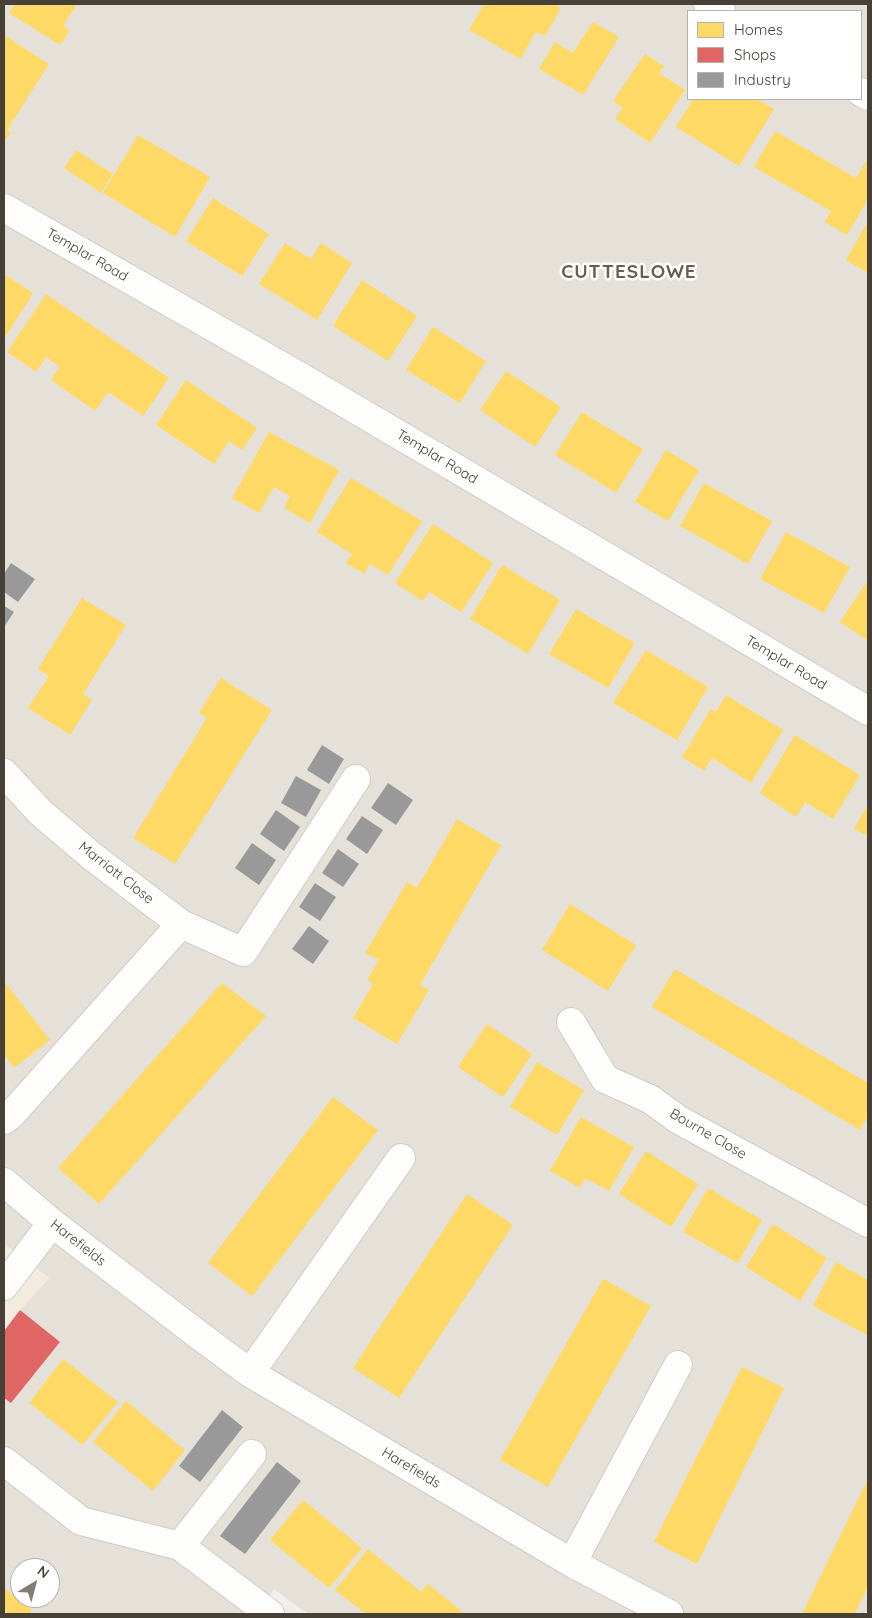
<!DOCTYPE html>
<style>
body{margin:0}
#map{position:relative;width:872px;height:1618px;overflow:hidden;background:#f1efeb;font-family:Quicksand,sans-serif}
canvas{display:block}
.frame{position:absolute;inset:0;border:5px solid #474036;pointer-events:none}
.legend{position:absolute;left:687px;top:10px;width:175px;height:90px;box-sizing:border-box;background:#fff;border:1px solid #b5b3af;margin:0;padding:6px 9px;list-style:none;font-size:15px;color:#474036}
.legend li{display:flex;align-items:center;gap:10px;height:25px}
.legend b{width:25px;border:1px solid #b5b3af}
.north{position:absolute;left:10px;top:1558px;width:50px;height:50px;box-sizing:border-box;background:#fff;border:1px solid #b5b3af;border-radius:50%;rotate:37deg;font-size:14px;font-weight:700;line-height:20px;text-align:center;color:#474036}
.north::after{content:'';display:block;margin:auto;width:18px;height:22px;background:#827d75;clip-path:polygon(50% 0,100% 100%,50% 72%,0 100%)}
</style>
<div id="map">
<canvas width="872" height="1618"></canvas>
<div class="frame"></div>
<ul class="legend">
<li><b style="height:14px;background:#ffd966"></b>Homes</li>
<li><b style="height:14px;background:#e06666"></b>Shops</li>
<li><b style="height:14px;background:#999"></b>Industry</li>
</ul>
<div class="north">N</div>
</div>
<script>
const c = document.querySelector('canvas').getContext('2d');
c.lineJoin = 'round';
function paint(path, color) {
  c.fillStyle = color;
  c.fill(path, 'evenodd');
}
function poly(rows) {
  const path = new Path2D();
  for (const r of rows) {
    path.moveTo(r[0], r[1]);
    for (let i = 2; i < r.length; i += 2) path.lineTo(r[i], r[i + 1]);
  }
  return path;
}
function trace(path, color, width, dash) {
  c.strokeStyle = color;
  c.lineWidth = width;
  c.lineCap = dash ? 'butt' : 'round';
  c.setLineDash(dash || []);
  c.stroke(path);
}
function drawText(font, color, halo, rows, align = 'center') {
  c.font = font + ' Quicksand,sans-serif';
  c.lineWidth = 5;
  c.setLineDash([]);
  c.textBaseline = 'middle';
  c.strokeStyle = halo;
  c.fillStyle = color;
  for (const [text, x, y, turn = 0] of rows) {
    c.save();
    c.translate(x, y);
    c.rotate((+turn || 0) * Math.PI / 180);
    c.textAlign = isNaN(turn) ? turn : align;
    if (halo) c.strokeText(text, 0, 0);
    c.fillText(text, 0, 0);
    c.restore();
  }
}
paint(poly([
 [4,4,868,4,868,1614,308,1614,274,1589,256,1614,4,1614,4,1398,11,1403,20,1310,49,1278,4,1244],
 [688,11,861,11,861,99,688,99],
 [20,1568,50,1568,50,1598,20,1598]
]), '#e5e1d8');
paint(poly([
 [4,1244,49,1278,20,1310,60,1342,11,1403,4,1398]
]), '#f3ebde');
paint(poly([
 [15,4,77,4,63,26,70,30,60,45,9,13],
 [484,4,554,4,561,8,545,36,536,32,520,59,469,30],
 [593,22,619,37,583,95,539,69,555,42,573,53],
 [4,35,49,64,7,130,11,132,4,142],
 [645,54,664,66,659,73,685,90,650,143,615,119,623,108,613,101],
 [693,99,757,99,774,109,739,166,676,127],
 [775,131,856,178,868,158,868,199,847,235,825,222,831,211,754,167],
 [138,135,210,177,175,237,103,193],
 [76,150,113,174,101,193,64,168],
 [213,198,269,234,242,276,186,241],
 [868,221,868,273,846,260],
 [285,243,311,259,321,243,352,263,317,320,259,284],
 [4,274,33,293,4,339],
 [362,280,417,316,388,361,333,326],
 [46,294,169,378,143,416,108,392,95,411,51,380,60,367,46,357,36,372,7,352],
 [433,327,486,361,460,403,406,370],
 [506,371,561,407,535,447,480,410],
 [186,380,257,428,242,450,229,441,214,464,156,425],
 [582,412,643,449,616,493,555,455],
 [269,432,339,470,310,523,284,508,290,496,274,487,259,513,232,498],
 [666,450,699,470,668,521,635,502],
 [351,478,422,521,388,575,370,564,364,574,346,563,352,554,317,532],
 [704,483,772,521,748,564,680,526],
 [433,524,493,563,461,612,429,592,423,601,395,583],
 [786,532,850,567,824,613,760,579],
 [502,565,560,600,528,654,470,619],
 [868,580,868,641,840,622],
 [82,598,126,625,83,694,92,700,70,735,28,708,49,676,38,669],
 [576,609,635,643,608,688,549,654],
 [646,650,708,687,677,740,613,703],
 [221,678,272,710,175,864,133,838,207,718,199,713],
 [726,695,783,730,751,783,712,758,704,771,682,757,711,709,716,712],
 [795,735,860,775,833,819,805,802,796,817,760,793],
 [868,804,868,836,854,829],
 [457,819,501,845,420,985,429,990,397,1044,353,1018,373,984,367,980,379,960,365,953,407,882,417,888],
 [570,904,636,945,608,991,542,950],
 [675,969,868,1083,868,1116,860,1130,652,1007],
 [4,981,50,1040,14,1068,4,1054],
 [222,983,266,1016,99,1204,58,1168],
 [487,1024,532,1054,503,1097,458,1067],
 [537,1062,584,1090,557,1135,510,1107],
 [333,1097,378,1130,252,1296,208,1263],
 [581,1117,634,1147,609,1191,585,1178,580,1188,550,1171],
 [646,1151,698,1184,671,1227,619,1194],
 [708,1188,762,1220,738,1263,683,1232],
 [467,1194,513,1225,399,1398,353,1368],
 [773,1224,827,1258,800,1301,746,1267],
 [836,1262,868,1280,868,1333,867,1335,813,1306],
 [603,1279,651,1306,548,1487,500,1460],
 [63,1359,118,1402,83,1445,29,1403],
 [742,1367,784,1388,697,1564,654,1542],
 [126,1401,185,1450,153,1491,93,1442],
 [868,1479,868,1586,855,1614,802,1614],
 [303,1500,362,1548,329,1588,270,1540],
 [368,1549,421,1592,428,1584,465,1614,366,1614,335,1590],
 [4,1588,32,1610,29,1614,4,1614]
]), '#ffd966');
paint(poly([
 [20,1310,60,1342,11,1403,4,1398,4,1331]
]), '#e06666');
paint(poly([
 [11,563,35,579,18,602,4,592,4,574],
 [4,606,14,612,4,627],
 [322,745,344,759,329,784,307,770],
 [296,776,321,790,306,817,281,803],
 [388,783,413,800,396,825,371,808],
 [276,810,300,827,284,851,260,834],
 [362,816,383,830,367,854,346,839],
 [252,843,276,860,259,885,235,868],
 [338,849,359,864,343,887,322,873],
 [315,883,336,897,320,921,299,907],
 [309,926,329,941,313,964,292,949],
 [222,1410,243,1427,200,1482,179,1466],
 [277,1462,301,1481,245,1554,220,1536]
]), '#999');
const minor = poly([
 [708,4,721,11],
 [861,92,868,96],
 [4,208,299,376,868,711],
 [4,773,41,813,93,857,181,924,243,952,356,779],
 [571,1022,605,1079,650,1099,679,1120,868,1223],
 [4,1120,11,1115,181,924],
 [4,1182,52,1223,200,1336,250,1373,572,1563,669,1614],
 [4,1286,52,1223],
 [250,1373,401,1158],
 [4,1461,81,1521,180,1546,270,1614],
 [180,1546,252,1454],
 [572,1563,678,1365]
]);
trace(minor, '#cfcdc8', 30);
trace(minor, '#fdfdfc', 28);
drawText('14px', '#474036', '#fff', [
 ["Templar Road",87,255,30],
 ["Templar Road",437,457,31],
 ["Templar Road",786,663,31],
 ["Marriott Close",116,873,38],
 ["Bourne Close",708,1134,30],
 ["Harefields",78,1243,38],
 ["Harefields",411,1468,31]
]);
c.letterSpacing = '1px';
drawText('bold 19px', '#6a5e4e', '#fff', [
 ["CUTTESLOWE",629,272]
]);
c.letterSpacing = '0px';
</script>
